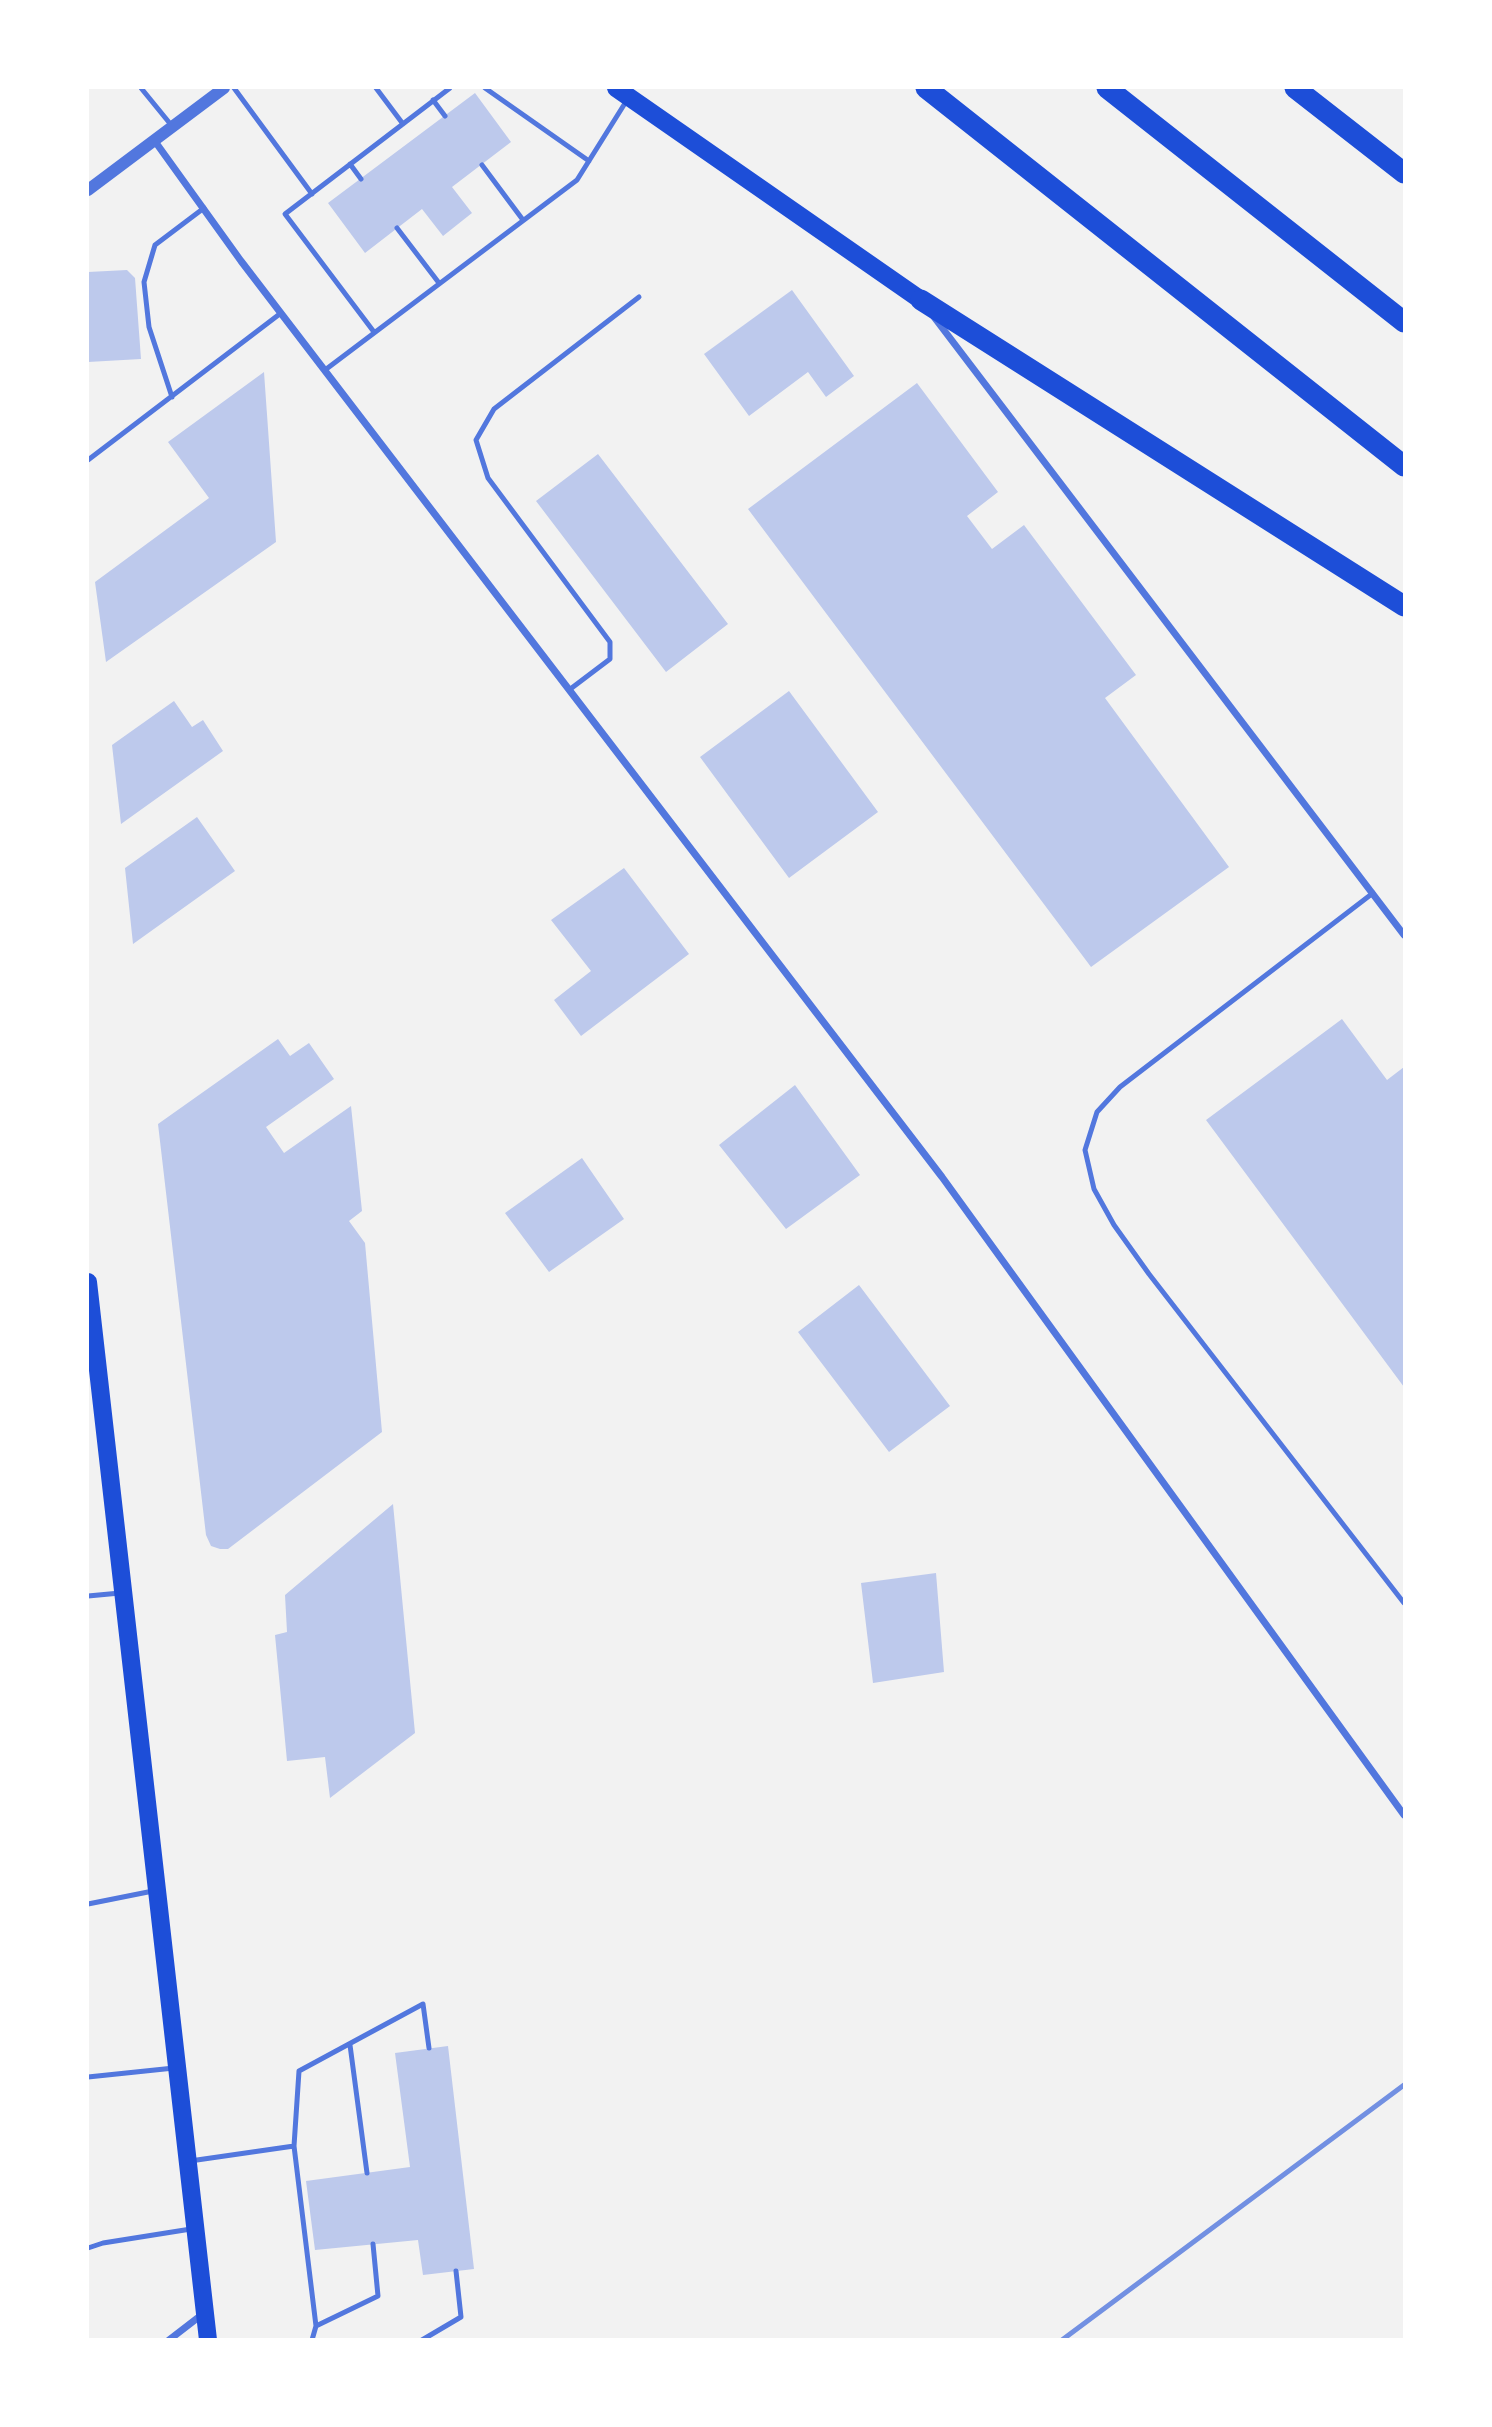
<!DOCTYPE html>
<style>
body{margin:0}
#map{position:relative;width:1492px;height:2427px;overflow:hidden;background:#f2f2f2;font-family:"Public Sans",sans-serif}
canvas{display:block}
.frame{position:absolute;inset:0;border:89px solid #fff;pointer-events:none}
</style>
<div id="map">
<canvas width="1492" height="2427"></canvas>
<div class="frame"></div>
</div>
<script>
const c = document.querySelector('canvas').getContext('2d');
c.lineJoin = 'round';
function paint(path, color) {
  c.fillStyle = color;
  c.fill(path, 'evenodd');
}
function poly(rows) {
  const path = new Path2D();
  for (const r of rows) {
    path.moveTo(r[0], r[1]);
    for (let i = 2; i < r.length; i += 2) path.lineTo(r[i], r[i + 1]);
  }
  return path;
}
function trace(path, color, width, dash) {
  c.strokeStyle = color;
  c.lineWidth = width;
  c.lineCap = dash ? 'butt' : 'round';
  c.setLineDash(dash || []);
  c.stroke(path);
}
paint(poly([
 [475,93,511,142,452,187,472,213,443,236,422,209,365,253,328,203],
 [127,270,135,278,141,359,88,362,88,272],
 [792,290,854,376,826,397,808,372,749,416,704,354],
 [264,372,276,542,106,662,95,582,209,498,168,442],
 [917,383,998,492,967,516,992,549,1024,525,1136,675,1105,698,1229,867,1091,967,748,509],
 [598,454,728,624,666,672,536,501],
 [789,691,878,812,789,878,700,757],
 [174,701,192,727,203,720,223,751,121,824,112,745],
 [197,817,235,871,133,944,125,868],
 [624,868,689,954,581,1036,554,1000,591,971,551,920],
 [1342,1019,1387,1080,1404,1067,1404,1387,1206,1120],
 [278,1039,290,1056,309,1043,334,1079,266,1127,284,1153,351,1106,362,1211,349,1221,365,1243,382,1432,228,1549,220,1549,211,1546,206,1535,158,1124],
 [795,1085,860,1175,786,1229,719,1145],
 [582,1158,624,1219,549,1272,505,1213],
 [859,1285,950,1406,889,1452,798,1332],
 [393,1504,415,1733,330,1798,325,1757,287,1761,275,1635,287,1632,285,1595],
 [936,1573,944,1672,873,1683,861,1583],
 [448,2046,474,2269,423,2275,418,2240,315,2250,306,2181,410,2167,395,2053]
]), '#bdc9ec');
trace(poly([
 [141,88,172,126],
 [234,88,312,194],
 [376,88,403,124],
 [485,88,589,161],
 [433,100,445,116],
 [350,164,361,179],
 [482,165,523,220],
 [397,228,439,283],
 [374,332,285,214,450,88],
 [325,370,577,180,627,100],
 [172,397,149,327,144,282,155,245,204,208],
 [88,460,281,313],
 [569,690,610,659,610,642,488,478,476,440,494,409,639,297],
 [1373,893,1120,1087,1097,1112,1085,1150,1094,1189,1114,1225,1149,1274,1404,1603],
 [88,1596,120,1593],
 [88,1904,153,1891],
 [350,2045,367,2173],
 [88,2077,174,2068],
 [190,2161,294,2146],
 [88,2248,103,2243,191,2229],
 [316,2326,378,2296,373,2244],
 [312,2340,316,2326,294,2146,299,2071,423,2004,429,2048],
 [422,2340,461,2317,456,2271]
]), '#5277de', 5);
trace(poly([
 [154,140,241,261,942,1177,1404,1815],
 [934,317,1404,935],
 [169,2340,204,2313]
]), '#5277de', 7);
trace(poly([
 [88,190,224,88]
]), '#5277de', 12);
trace(poly([
 [616,88,921,300],
 [88,1282,208,2340]
]), '#1d4ed8', 18);
trace(poly([
 [926,88,1404,466],
 [1107,88,1404,322],
 [1295,88,1404,173],
 [921,300,1404,606]
]), '#1d4ed8', 21);
trace(poly([
 [1062,2340,1404,2085]
]), '#7290e2', 5);
</script>
